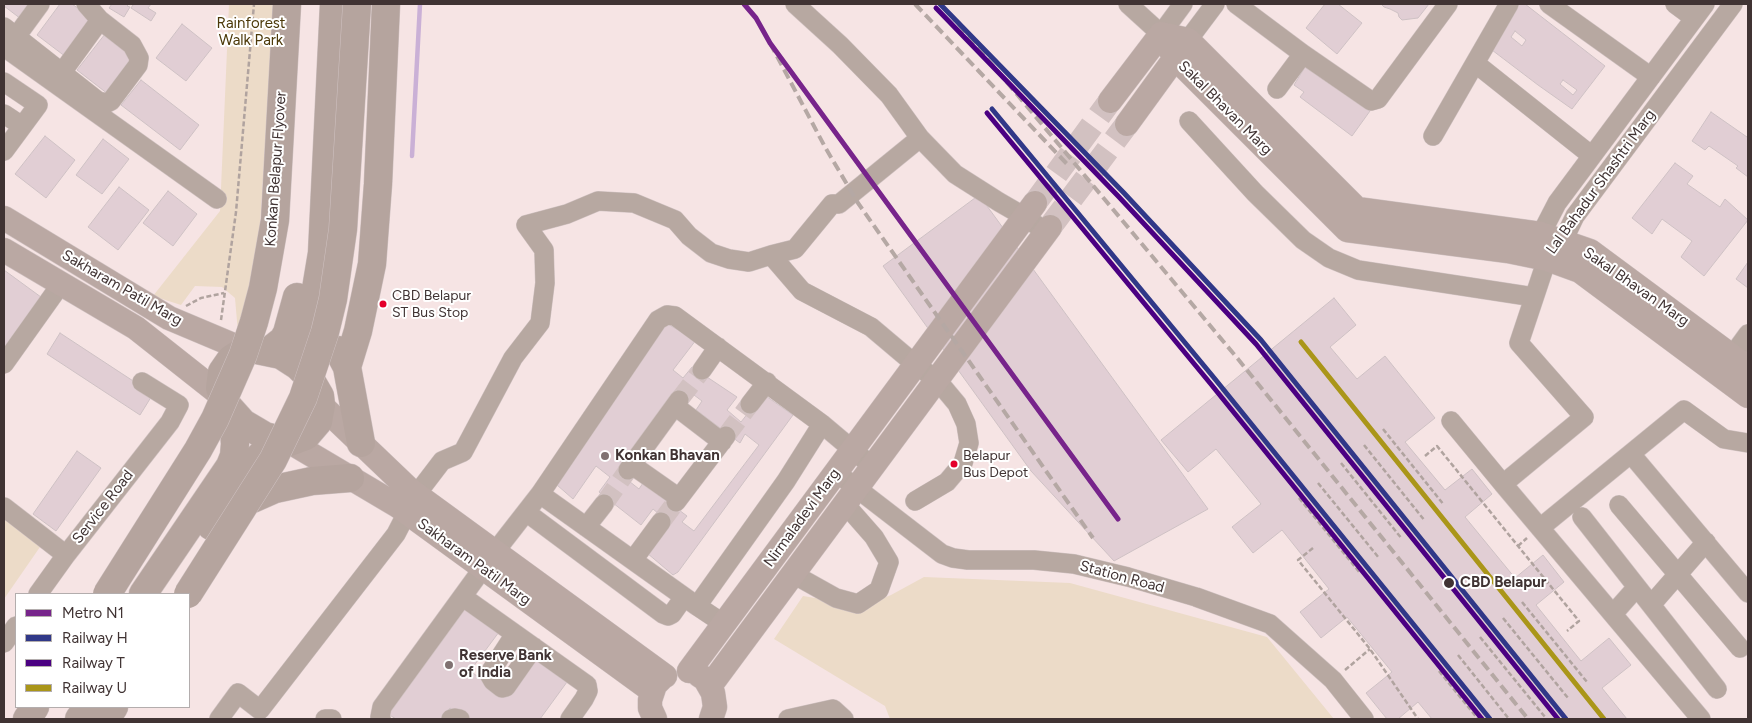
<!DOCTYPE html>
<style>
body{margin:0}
#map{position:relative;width:1752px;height:723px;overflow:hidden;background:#f6e4e4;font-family:Figtree,sans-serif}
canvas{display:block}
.frame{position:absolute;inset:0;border:5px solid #403333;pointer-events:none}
.legend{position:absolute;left:15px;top:593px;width:175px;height:115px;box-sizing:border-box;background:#fff;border:1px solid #b3adad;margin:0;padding:6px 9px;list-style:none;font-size:15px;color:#403333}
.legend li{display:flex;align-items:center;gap:10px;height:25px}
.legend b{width:25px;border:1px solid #b3adad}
</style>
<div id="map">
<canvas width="1752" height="723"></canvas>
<div class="frame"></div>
<ul class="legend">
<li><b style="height:6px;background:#77248b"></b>Metro N1</li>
<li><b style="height:6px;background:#303888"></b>Railway H</li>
<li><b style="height:6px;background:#4b0082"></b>Railway T</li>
<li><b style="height:6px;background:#aa9619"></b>Railway U</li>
</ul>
</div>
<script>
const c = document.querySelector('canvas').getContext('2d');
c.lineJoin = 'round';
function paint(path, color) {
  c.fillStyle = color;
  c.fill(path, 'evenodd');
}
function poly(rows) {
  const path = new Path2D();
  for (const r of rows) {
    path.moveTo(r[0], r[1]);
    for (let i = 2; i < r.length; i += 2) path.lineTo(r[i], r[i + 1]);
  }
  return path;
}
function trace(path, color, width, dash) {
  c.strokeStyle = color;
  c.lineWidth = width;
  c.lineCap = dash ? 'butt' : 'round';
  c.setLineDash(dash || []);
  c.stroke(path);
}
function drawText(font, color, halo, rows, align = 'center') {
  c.font = font + ' Figtree,sans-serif';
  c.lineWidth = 4;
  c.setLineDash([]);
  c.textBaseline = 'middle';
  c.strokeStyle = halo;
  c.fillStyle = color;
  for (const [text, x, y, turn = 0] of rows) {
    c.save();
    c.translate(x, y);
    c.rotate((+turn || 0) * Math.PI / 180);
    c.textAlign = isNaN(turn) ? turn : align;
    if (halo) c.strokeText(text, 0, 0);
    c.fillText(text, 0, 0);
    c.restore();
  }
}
paint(poly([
 [229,4,275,4,259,239,253,280,238,333,235,298,222,287,195,286,181,305,153,296,220,211],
 [4,519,40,547,4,599],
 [924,577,1070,583,1267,637,1334,719,890,719,885,706,774,639,803,596,864,606,891,595]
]), '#ecdbc8');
trace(poly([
 [412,156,420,4]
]), '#cab0d6', 4.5);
const building = poly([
 [4,4,32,4,21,19,4,6,4,4],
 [60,4,72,4,94,20,66,57,37,35,60,4],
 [112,4,129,4,127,6,130,7,124,17,109,8,112,4],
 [131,4,151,4,148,8,156,13,151,21,131,8,133,5,131,4],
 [1325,4,1338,4,1362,23,1337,54,1306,28,1325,4],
 [1381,4,1429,4,1418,18,1402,20,1399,17,1398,13,1390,9,1384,7,1381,4],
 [1519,4,1525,4,1605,66,1572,109,1538,85,1488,47,1519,4],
 [1515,31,1526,40,1522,46,1511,37,1515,31],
 [1563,80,1577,90,1573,95,1560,84,1563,80],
 [182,24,212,48,186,81,156,58,182,24],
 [105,34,135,58,108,94,77,70,105,34],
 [1305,67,1370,111,1352,136,1300,97,1304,92,1294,85,1305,67],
 [141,80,199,125,180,150,121,105,141,80],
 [1711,112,1747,137,1748,135,1748,177,1736,168,1738,166,1709,146,1705,150,1692,141,1711,112],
 [45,136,75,160,46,198,15,174,45,136],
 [103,139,129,159,102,194,76,175,103,139],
 [1675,163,1693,176,1687,184,1720,207,1725,199,1748,220,1704,276,1681,257,1692,241,1662,219,1652,234,1632,218,1675,163],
 [119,187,149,210,118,250,88,227,119,187],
 [168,191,197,214,173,246,143,223,168,191],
 [979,195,1208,509,1114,561,1031,471,883,266,979,195],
 [1748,262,1748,288,1736,279,1748,262],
 [4,270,45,300,4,358,4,270],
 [1334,298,1356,325,1330,347,1357,379,1385,356,1435,418,1405,442,1445,490,1472,469,1492,494,1465,517,1515,578,1543,555,1564,582,1536,605,1581,661,1609,638,1631,665,1602,688,1627,719,1432,719,1418,702,1398,719,1387,719,1366,693,1392,672,1347,617,1321,638,1300,612,1329,589,1282,530,1253,553,1232,527,1261,504,1216,449,1188,472,1161,440,1334,298],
 [666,323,696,340,673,370,683,378,692,367,737,397,727,410,741,422,763,394,793,415,678,572,673,575,647,553,659,514,653,509,641,525,599,492,610,477,596,466,573,499,557,485,666,323],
 [682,386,702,401,696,410,740,443,745,434,759,445,694,531,682,522,687,516,643,483,639,489,620,474,682,386],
 [60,333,153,394,140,415,47,354,60,333],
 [77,451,101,468,56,531,33,514,77,451],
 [465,607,499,632,470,671,506,697,535,659,567,682,540,719,465,719,450,708,441,719,396,719,388,714,465,607]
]);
paint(building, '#e1ced4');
trace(building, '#cec1c4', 1);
trace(poly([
 [679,400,702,370],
 [726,436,750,404],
 [604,504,628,470],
 [661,522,676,502]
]), '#d2c1c1', 19, [19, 9]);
trace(poly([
 [1035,203,1110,101],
 [1050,227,1127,124]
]), '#d2c1c1', 24, [24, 12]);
const minor = poly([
 [795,4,840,45,889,95,920,138],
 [1128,4,1161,34,1183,4],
 [1236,4,1303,54,1277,89],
 [1549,4,1651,77],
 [1675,4,1694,18],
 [4,27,98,101,107,103,111,101,138,65,139,58,132,45,100,20,86,4],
 [1188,40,1215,4],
 [10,45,40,4],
 [4,47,217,199],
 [1303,54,1371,101,1378,99,1448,4],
 [1475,63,1592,156],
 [4,82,38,105,4,151],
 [55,82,100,20],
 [4,114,22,126],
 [1189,121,1255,193,1303,240,1329,258,1358,270,1534,297],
 [1433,136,1509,4],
 [1544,248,1541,234,1557,203,1705,4],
 [771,255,795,249,832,204,839,204,920,138,955,174,999,202,1025,217,1046,232],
 [1732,356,1748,334],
 [4,364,61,284],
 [702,370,718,347],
 [750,404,767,382],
 [675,406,722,442],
 [1451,421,1503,484],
 [822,424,873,467],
 [1631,454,1748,593],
 [632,465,679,498],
 [628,470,679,400],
 [846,480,942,554,953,558,968,560,1034,560,1074,564,1128,577,1196,597,1270,624,1333,680,1364,719],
 [676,502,726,436],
 [1619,505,1740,648],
 [4,507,66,555],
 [526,512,663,614,668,616,672,614,684,597],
 [1582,517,1717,689],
 [586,527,604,504],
 [1540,528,1684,410,1724,439,1748,443],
 [633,560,661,522],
 [793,574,836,598,858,604,879,590,889,562,874,537,845,504],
 [38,594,66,555,170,422,179,405,142,382],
 [463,597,587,685,588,691,584,699,570,719],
 [1651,605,1706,542],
 [697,606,724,624],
 [1613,614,1637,587],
 [515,634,489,674,493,681,502,688,506,687,534,647],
 [4,643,16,626],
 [219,719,238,693,260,710,396,534,416,495,442,461,463,452,513,358,540,323,545,283,544,250,526,225,567,214,598,201,634,203,675,220,689,236,711,253,729,259,749,262,771,255,802,291,871,327,916,365,937,380,957,404,966,424,969,443,963,463,947,482,915,501],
 [325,719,332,719],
 [381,719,380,717,382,707,494,553,540,494,697,606,786,481,822,424,675,316,667,315,658,320,540,494],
 [451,719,455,718,460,719],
 [788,719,833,709,844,719],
 [1701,719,1503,484,1584,417,1519,343,1547,259,1563,241,1575,216,1733,4]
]);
const major = poly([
 [1161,34,1175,58,1347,230,1508,251,1547,259,1580,271,1748,396],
 [1161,34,1188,40,1357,209,1541,234,1590,251,1748,368],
 [1110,101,1161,34],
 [1127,124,1183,47],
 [4,218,169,318,245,350],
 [4,250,136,328,222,396],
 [321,405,410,490,665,676],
 [290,442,398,506,652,691],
 [689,671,1035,203],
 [699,675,705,679,713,693,715,707,711,719],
 [710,686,1050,227],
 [655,719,650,708,650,700,655,685,661,679]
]);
const highway = poly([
 [245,350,257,350,281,355,298,366,309,377,320,396,321,405,318,422,306,436,290,442,265,436,243,423,226,404,220,388,222,372,231,359,245,350],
 [338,350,347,367,361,443],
 [269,351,283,340,287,333,297,297],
 [298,366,312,313,322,253,334,4],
 [347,367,358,331,372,264,378,184,386,4],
 [228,501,260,456,277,440],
 [211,526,241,504,275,489,312,481,350,478],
 [143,594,230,466,234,456,235,444,233,414],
 [27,719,35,707],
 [79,719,88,707],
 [106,719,114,707]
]);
trace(minor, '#d0c2c2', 20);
trace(major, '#d0c2c2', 25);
trace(highway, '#d0c2c2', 29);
trace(poly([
 [186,306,201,298,224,293],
 [221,320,236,212,254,4],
 [1383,429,1444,505],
 [1364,445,1425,521],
 [1425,456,1437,446,1518,546,1579,621,1567,631],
 [1341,463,1402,539],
 [1318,483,1379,558],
 [1299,498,1360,573],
 [1518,546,1527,538],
 [1313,548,1298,560,1370,649,1418,719],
 [1522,602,1587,682],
 [1503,618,1568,698],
 [1480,637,1545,717],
 [1458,655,1509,719],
 [1345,670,1370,649],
 [1439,671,1478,719]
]), '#b0a39f', 2.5, [5, 2.5]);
trace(minor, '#b7a8a1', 19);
trace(major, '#baa8a3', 24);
trace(highway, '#b5a49e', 28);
trace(poly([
 [915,4,1067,164],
 [949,13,1238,359,1528,719],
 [770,43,825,147,858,203,1093,538]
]), '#b5a8a4', 4, [10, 5]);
const highwayBridge = poly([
 [107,594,198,450,215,419,243,355,254,322,263,288,275,220,287,4],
 [188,594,273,460,303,398,325,332,333,299,343,229,357,4]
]);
trace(highwayBridge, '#d0c2c2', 29, []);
trace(highwayBridge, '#b5a49e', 28);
trace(poly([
 [940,4,1124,193,1261,340,1566,719],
 [992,109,1215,379,1490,719]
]), '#303888', 5);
trace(poly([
 [936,8,1119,197,1256,344,1558,719],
 [987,113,1210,383,1482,719]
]), '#4b0082', 5);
trace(poly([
 [1301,342,1604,719]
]), '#aa9619', 5);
trace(poly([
 [744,4,756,18,770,43,1118,519]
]), '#77248b', 5);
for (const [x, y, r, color] of [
 [383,304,4.5,"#e4002b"],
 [605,456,5,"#807171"],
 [954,464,4.5,"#e4002b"],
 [1449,583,6,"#403333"],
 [449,665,5,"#807171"]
]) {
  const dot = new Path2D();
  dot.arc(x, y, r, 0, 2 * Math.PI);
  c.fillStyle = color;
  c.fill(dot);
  trace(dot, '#fff', 2);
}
drawText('14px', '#403333', '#fff', [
 ["CBD Belapur",392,296],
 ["ST Bus Stop",392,313],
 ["Belapur",963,456],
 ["Bus Depot",963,473]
], 'left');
drawText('15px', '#4c3909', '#fff', [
 ["Rainforest",251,24],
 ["Walk Park",251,41]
]);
drawText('15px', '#403333', '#fff', [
 ["Sakal Bhavan Marg",1225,108,45],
 ["Konkan Belapur Flyover",276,169,-86],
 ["Lal Bahadur Shashtri Marg",1601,182,-54],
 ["Sakal Bhavan Marg",1636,287,35],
 ["Sakharam Patil Marg",122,288,30],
 ["Service Road",103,507,-52],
 ["Nirmaladevi Marg",802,518,-54],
 ["Sakharam Patil Marg",474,562,36],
 ["Station Road",1122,577,15]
]);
drawText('bold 15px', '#403333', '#fff', [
 ["Konkan Bhavan",615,456],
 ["Reserve Bank",459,656],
 ["of India",459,673]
], 'left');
drawText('bold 15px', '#403333', '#fff', [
 ["CBD Belapur",1460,583]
], 'left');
</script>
